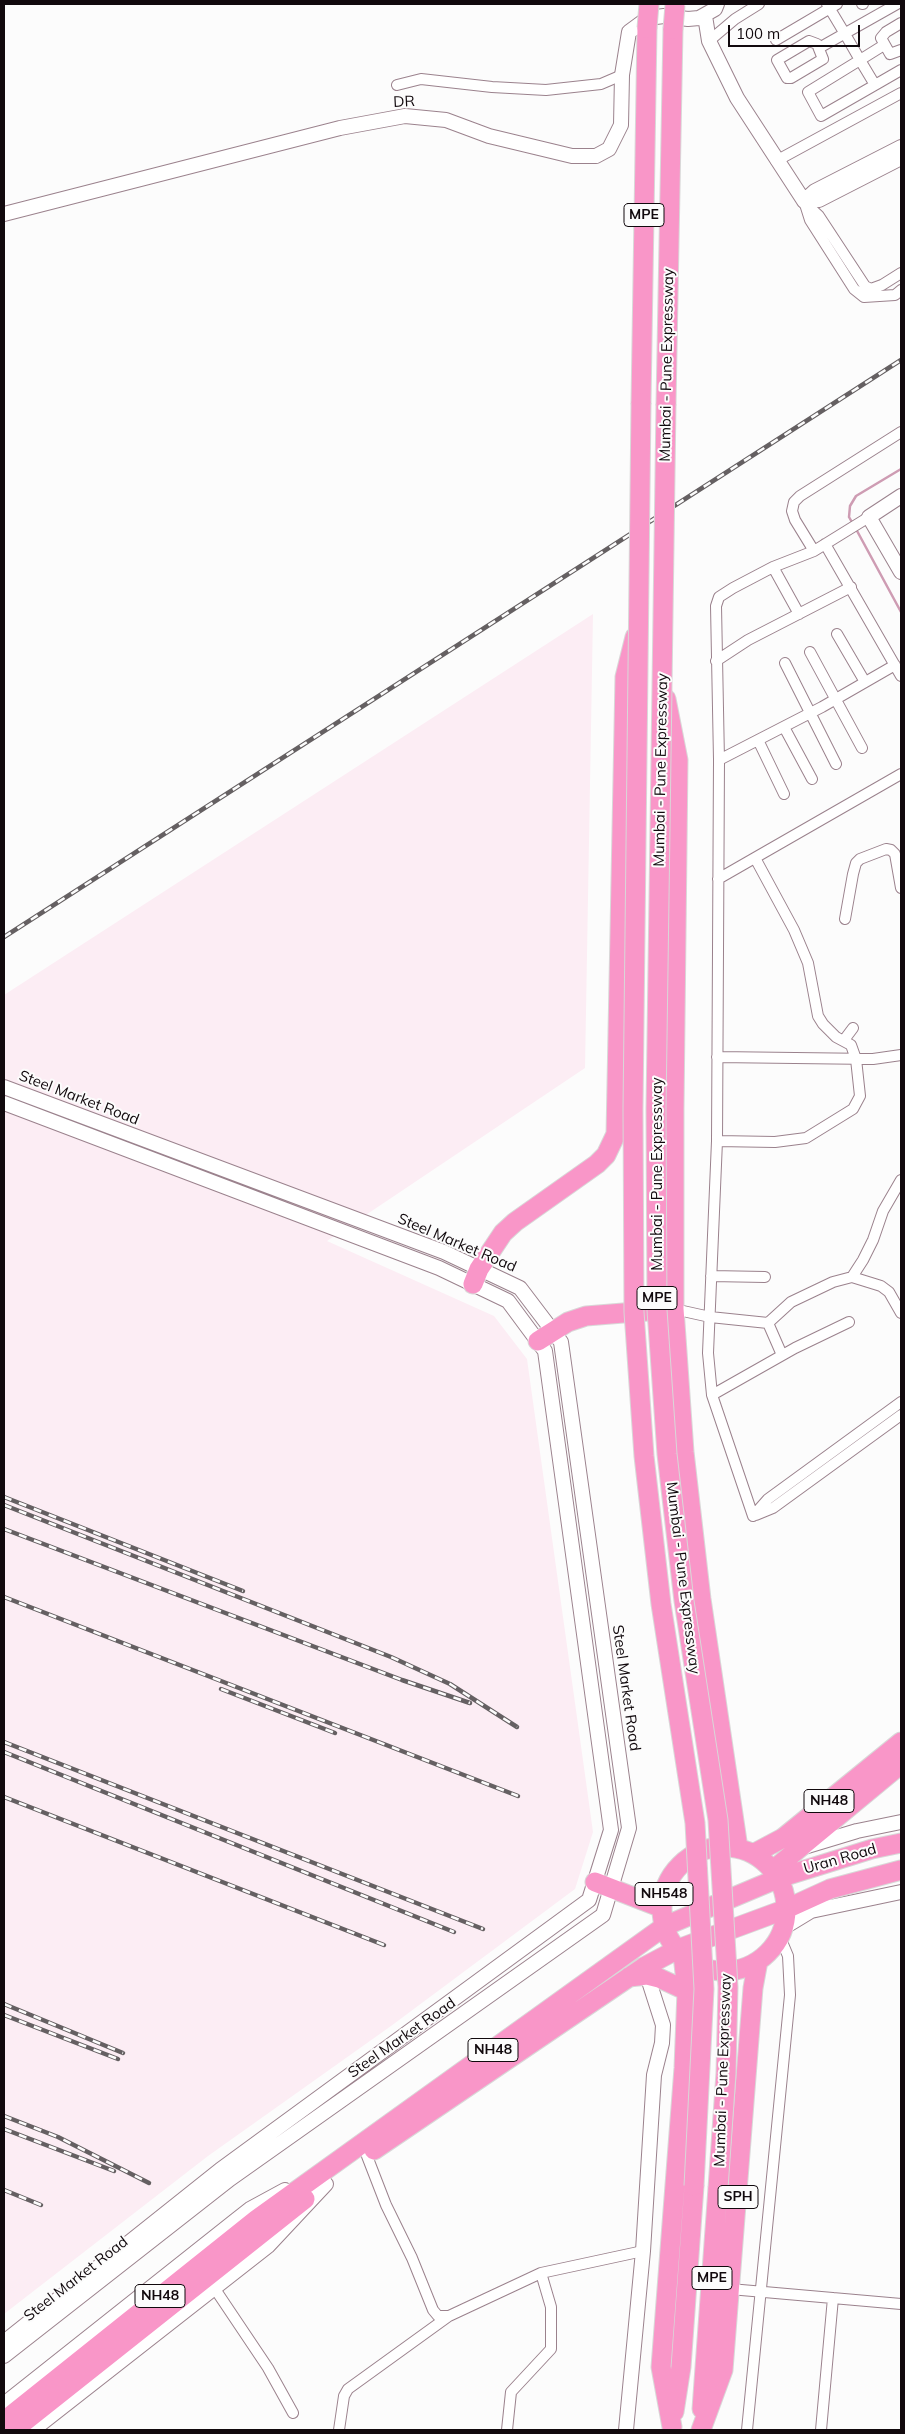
<!DOCTYPE html>
<style>
body{margin:0}
#map{position:relative;width:905px;height:2434px;overflow:hidden;background:#fcfcfc;font-family:Mulish,sans-serif}
canvas{display:block}
.frame{position:absolute;inset:0;border:5px solid #11090d;pointer-events:none}
.scale{position:absolute;left:728px;top:25px;width:132px;height:22px;box-sizing:border-box;border:2px solid #11090d;border-top:0;padding-left:6px;font-size:15px;line-height:18px;white-space:nowrap;color:#11090d;-webkit-text-stroke:4px #fcfcfc;paint-order:stroke}
</style>
<div id="map">
<canvas width="905" height="2434"></canvas>
<div class="frame"></div>
<div class="scale">100 m</div>
</div>
<script>
const c = document.querySelector('canvas').getContext('2d');
c.lineJoin = 'round';
function paint(path, color) {
  c.fillStyle = color;
  c.fill(path, 'evenodd');
}
function poly(rows) {
  const path = new Path2D();
  for (const r of rows) {
    if (r.length === 3) {
      path.moveTo(r[0] + r[2], r[1]);
      path.arc(r[0], r[1], r[2], 0, 2 * Math.PI);
      continue;
    }
    path.moveTo(r[0], r[1]);
    for (let i = 2; i < r.length; i += 2) path.lineTo(r[i], r[i + 1]);
  }
  return path;
}
function trace(path, color, width, dash) {
  c.strokeStyle = color;
  c.lineWidth = width;
  c.lineCap = dash ? 'butt' : 'round';
  c.setLineDash(dash || []);
  c.stroke(path);
}
function drawText(font, color, halo, rows, align = 'center') {
  c.font = font + ' Mulish,sans-serif';
  c.lineWidth = 4;
  c.setLineDash([]);
  c.textBaseline = 'middle';
  c.strokeStyle = halo;
  c.fillStyle = color;
  for (const [text, x, y, turn = 0] of rows) {
    c.save();
    c.translate(x, y);
    c.rotate((+turn || 0) * Math.PI / 180);
    c.textAlign = isNaN(turn) ? turn : align;
    if (halo) c.strokeText(text, 0, 0);
    c.fillText(text, 0, 0);
    c.restore();
  }
}
paint(poly([
 [593,614,585,1068,327,1241,494,1316,527,1359,593,1832,575,1889,391,2026,208,2156,4,2314,4,995]
]), '#fcedf4');
trace(poly([
 [853,524,849,517,850,506,856,496,901,469],
 [856,529,901,612]
]), '#ce9cb3', 2.5);
const street = poly([
 [827,4,845,34,860,60,875,85,821,116,808,92,860,60,884,45],
 [862,4,863,4],
 [901,23,886,32,881,38,890,54,901,50],
 [776,40,837,4],
 [709,41,735,19,759,4],
 [809,41,817,44,823,59,791,78,787,78,777,60,809,41],
 [819,48,897,4],
 [397,85,421,79,492,87,546,90,601,84,622,75],
 [875,85,901,70],
 [776,161,901,93],
 [804,201,810,220,854,289,864,297,895,295,901,290],
 [804,202,819,216,865,286,871,289,882,285,901,273],
 [825,544,901,676],
 [814,551,795,520,792,511,794,502,800,496,901,432],
 [773,567,799,614],
 [837,634,865,682],
 [810,652,862,748],
 [716,661,748,640,851,587],
 [785,663,836,764],
 [784,727,812,779],
 [758,740,784,794],
 [719,760,822,707,895,665],
 [718,879,901,774],
 [845,919,853,874,856,863,860,859,886,849,891,850,895,854,901,888],
 [844,1040,853,1028],
 [717,1057,873,1059,901,1055],
 [717,1141,775,1142,806,1138,853,1109,860,1096,856,1059,851,1045,836,1037,823,1024,818,1016,808,963,794,930,755,858],
 [711,1276,765,1277],
 [852,1277,863,1260,873,1240,883,1211,901,1180],
 [674,1309,710,1317,768,1323,782,1355],
 [768,1323,791,1302,833,1282,852,1277,881,1286,889,1292,901,1313],
 [712,1395,795,1348,849,1322],
 [756,1515,773,1508,901,1415],
 [753,1516,712,1395,708,1353,717,1141,719,760,716,606,719,597,733,588,773,567,814,551,869,517],
 [753,1516,768,1499,901,1402],
 [367,2156,386,2205,412,2258,433,2310,438,2316,449,2316,541,2273,643,2251],
 [215,2289,268,2368,293,2413],
 [730,2289,901,2304],
 [339,2430,344,2396,348,2389,449,2316],
 [507,2430,511,2392,551,2349,551,2307,541,2273],
 [747,2430,790,1995,788,1956,780,1937],
 [821,2430,833,2298]
]);
const secondary = poly([
 [705,16,709,41,737,98,804,201],
 [804,201,815,191,901,147],
 [804,201,819,200,901,158],
 [4,214,340,128,405,116,446,120,489,136,572,156,596,156,609,149,621,125,622,75,629,32,648,18,664,16,688,19,699,18,715,9,717,4],
 [901,496,869,517,901,572],
 [4,1087,444,1252,520,1288,561,1342,629,1828,603,1915,230,2179,4,2356],
 [4,1103,439,1268,508,1301,545,1351,611,1830,589,1900,220,2170,4,2342],
 [804,1847,857,1831,901,1822],
 [783,1928,811,1911,901,1892],
 [4,2404,236,2220,250,2209,285,2190],
 [33,2430,268,2246,326,2184],
 [626,2430,643,2251,654,2075,662,2043,663,2025,647,1975]
]);
const highway = poly([
 [641,403,647,28],
 [666,404,673,29],
 [666,699,678,760,674,1109,674,1309,684,1452,701,1599,738,1848],
 [473,1284,479,1269,503,1233,515,1222,597,1164,606,1155,616,1134,625,677,635,637],
 [538,1341,568,1322,586,1316,673,1309],
 [724,1909,62],
 [753,1854,783,1838,901,1742],
 [773,1870,901,1764],
 [595,1882,662,1908],
 [629,1977,647,1975,659,1978,687,1991],
 [374,2150,644,1967,678,1949,786,1909,830,1889,901,1870],
 [702,2409,718,2188],
 [674,2412,681,2367,694,2186],
 [4,2421,257,2219,665,1926,779,1878,872,1849,901,1843],
 [672,2427,661,2367,684,2068,687,1991,683,1955],
 [14,2430,305,2199],
 [701,2430,723,2370,753,1988,758,1961]
]);
trace(street, '#9b828d', 12);
trace(secondary, '#9b828d', 16);
trace(highway, '#d9d8d8', 21);
trace(street, '#fff', 10);
trace(secondary, '#fff', 14);
trace(highway, '#f996c8', 19);
const rail = poly([
 [4,937,901,360],
 [4,1497,243,1591],
 [4,1505,391,1657,450,1684,517,1727],
 [4,1529,402,1680,470,1703],
 [4,1597,518,1796],
 [221,1689,335,1733],
 [4,1742,483,1929],
 [4,1752,454,1932],
 [4,1797,384,1945],
 [4,2004,123,2053],
 [4,2015,118,2059],
 [4,2116,58,2137,149,2183],
 [4,2129,114,2171],
 [4,2190,41,2205]
]);
trace(rail, '#656062', 4.5);
trace(rail, '#fcfcfc', 2.5, [8]);
const highwayBridge = poly([
 [647,28,649,4],
 [673,29,675,5],
 [641,403,633,1109,634,1312,644,1456,661,1604,695,1823,704,1989,694,2186],
 [666,404,656,1109,657,1310,667,1454,684,1601,718,1820,728,1987,726,2073,718,2188]
]);
trace(highwayBridge, '#d9d8d8', 21, []);
trace(highwayBridge, '#f996c8', 19);
for (const [x, y, w] of [
 [644,215,40],
 [657,1298,40],
 [829,1801,50],
 [664,1894,58],
 [493,2050,50],
 [738,2197,40],
 [712,2278,40],
 [160,2296,50]
]) {
  const box = new Path2D();
  box.roundRect(x - w / 2, y - 11.5, w, 23, 4);
  c.fillStyle = '#fcfcfc';
  c.fill(box);
  trace(box, '#11090d', 1);
}
drawText('bold 14px', '#11090d', null, [
 ["MPE",644,215],
 ["MPE",657,1298],
 ["NH48",829,1801],
 ["NH548",664,1894],
 ["NH48",493,2050],
 ["SPH",738,2197],
 ["MPE",712,2278],
 ["NH48",160,2296]
]);
drawText('15px', '#11090d', '#fcfcfc', [
 ["DR",404,102,-3],
 ["Mumbai - Pune Expressway",667,365,-89],
 ["Mumbai - Pune Expressway",661,770,-89],
 ["Steel Market Road",79,1098,21],
 ["Mumbai - Pune Expressway",657,1174,-90],
 ["Steel Market Road",457,1243,23],
 ["Mumbai - Pune Expressway",683,1578,83],
 ["Steel Market Road",626,1688,82],
 ["Uran Road",840,1859,-16],
 ["Steel Market Road",402,2038,-35],
 ["Mumbai - Pune Expressway",723,2070,-88],
 ["Steel Market Road",76,2279,-38]
]);
</script>
